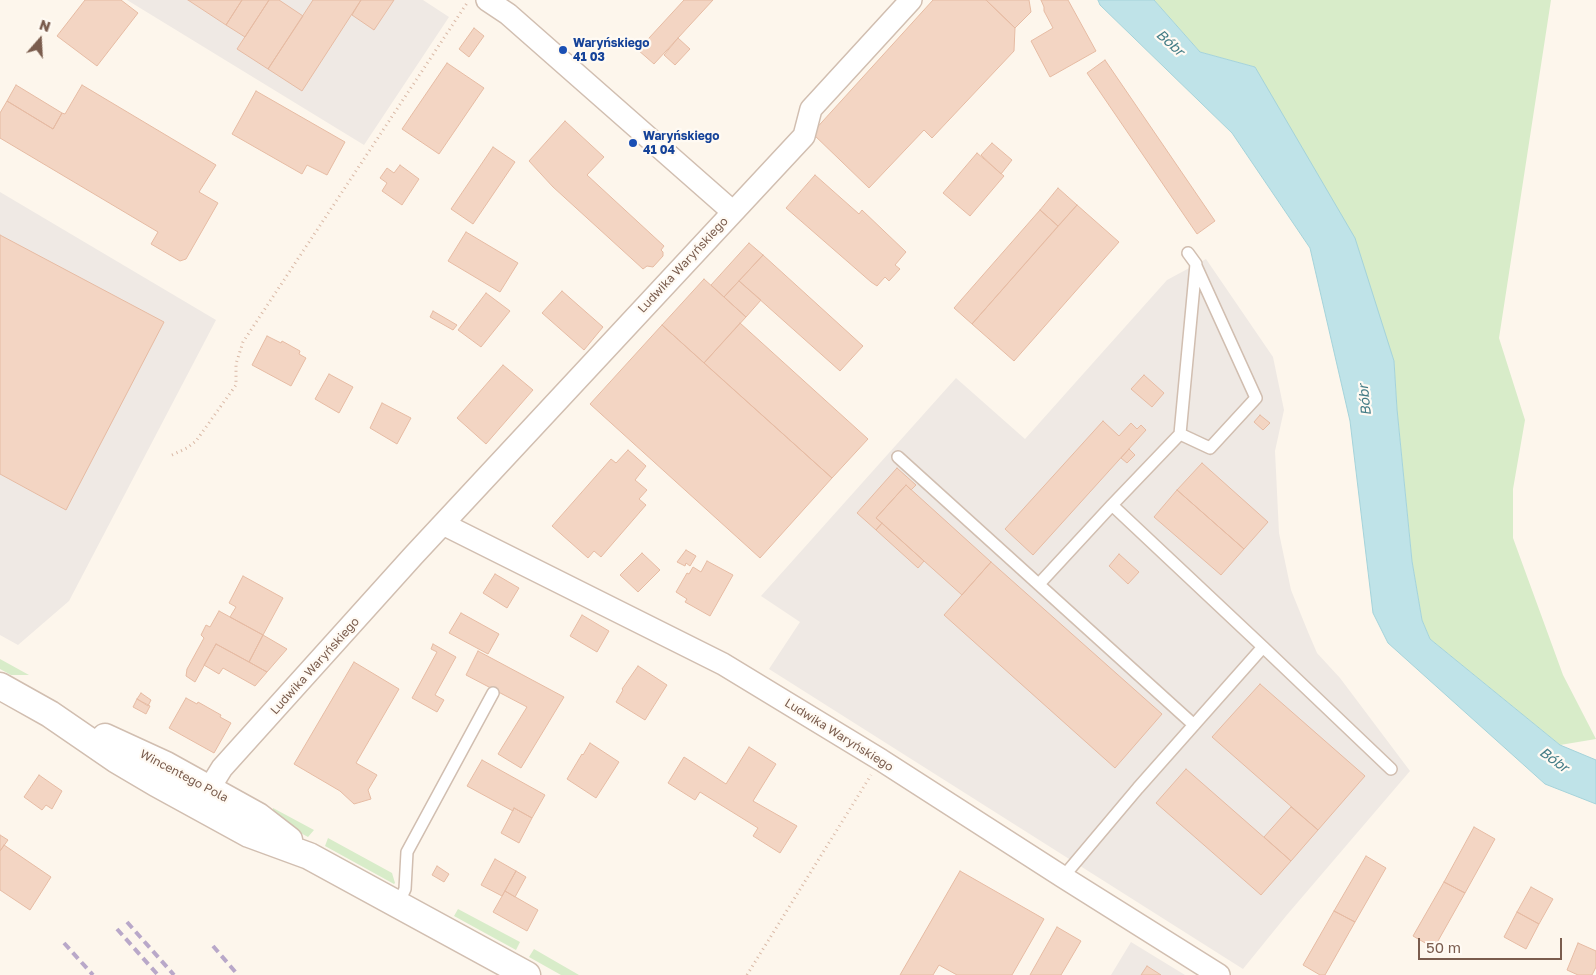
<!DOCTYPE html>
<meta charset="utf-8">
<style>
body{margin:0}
#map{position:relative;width:1596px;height:975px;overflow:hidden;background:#fdf6ec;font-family:"Golos Text",sans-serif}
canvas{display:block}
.north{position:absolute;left:15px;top:15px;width:50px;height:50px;-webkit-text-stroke:4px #fffaf3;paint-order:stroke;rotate:19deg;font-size:14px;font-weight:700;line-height:20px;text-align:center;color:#7a5c4d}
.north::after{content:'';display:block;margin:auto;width:18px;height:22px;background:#7a5c4d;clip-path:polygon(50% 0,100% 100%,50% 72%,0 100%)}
.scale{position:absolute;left:1418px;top:938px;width:144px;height:22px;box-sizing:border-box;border:2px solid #7a5c4d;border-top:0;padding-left:6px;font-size:15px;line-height:18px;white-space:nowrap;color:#7a5c4d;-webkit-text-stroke:4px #fffaf3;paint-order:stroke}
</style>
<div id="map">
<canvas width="1596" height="975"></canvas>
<div class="north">N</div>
<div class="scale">50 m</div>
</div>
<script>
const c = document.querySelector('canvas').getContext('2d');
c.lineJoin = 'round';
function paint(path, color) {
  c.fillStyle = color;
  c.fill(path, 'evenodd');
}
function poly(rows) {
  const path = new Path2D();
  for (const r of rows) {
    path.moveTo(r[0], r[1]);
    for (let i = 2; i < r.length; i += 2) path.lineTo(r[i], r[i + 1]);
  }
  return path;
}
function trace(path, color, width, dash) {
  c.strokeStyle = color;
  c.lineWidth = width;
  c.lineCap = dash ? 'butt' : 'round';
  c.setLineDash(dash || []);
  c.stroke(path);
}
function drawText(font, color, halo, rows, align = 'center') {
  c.font = font + ' "Golos Text",sans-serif';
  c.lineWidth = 4.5;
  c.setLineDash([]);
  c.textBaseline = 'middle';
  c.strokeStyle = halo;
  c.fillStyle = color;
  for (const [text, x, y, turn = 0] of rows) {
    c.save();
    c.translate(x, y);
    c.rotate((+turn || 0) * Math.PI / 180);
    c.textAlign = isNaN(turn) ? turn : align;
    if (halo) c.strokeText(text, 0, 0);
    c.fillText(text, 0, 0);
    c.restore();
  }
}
paint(poly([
 [127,0,423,0,449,17,364,145],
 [0,192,216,320,69,601,18,645,0,635],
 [1206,259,1273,357,1284,410,1275,451,1279,533,1291,590,1308,632,1317,653,1340,678,1410,771,1286,916,1243,969,769,669,800,622,761,596,956,378,1025,439,1167,280],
 [1131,942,1185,975,1111,975]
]), '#efe9e4');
paint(poly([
 [1154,0,1551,0,1499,338,1525,420,1513,489,1513,538,1563,675,1596,739,1560,745,1430,639,1422,620,1412,561,1397,409,1394,361,1255,67,1200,52],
 [0,659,29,675,11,675,0,669],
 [273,808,314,830,308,837,273,818,272,813],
 [328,838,392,873,395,883,394,884,325,846],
 [458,909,520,942,516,950,454,916],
 [534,949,579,975,561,975,529,957]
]), '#d8ecc9');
const water = poly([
 [1098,0,1154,0,1200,52,1255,67,1355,238,1394,361,1397,409,1412,561,1422,620,1430,639,1560,745,1596,760,1596,804,1545,784,1388,643,1373,613,1350,421,1310,248,1232,133,1100,5,1098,0]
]);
paint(water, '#bfe3e8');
trace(water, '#a5d3da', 1);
const building = poly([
 [85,0,121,0,138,13,97,66,57,36,85,0],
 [188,0,242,0,226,25,188,0],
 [242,0,269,0,245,37,226,25,242,0],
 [269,0,279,0,303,16,268,69,237,49,269,0],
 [313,0,361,0,302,91,268,69,313,0],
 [361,0,394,0,374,30,352,15,361,0],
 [684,0,713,0,654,64,638,50,684,0],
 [933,0,986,0,1015,28,1014,51,932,138,924,130,869,188,812,133,933,0],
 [986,0,1029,0,1031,12,1015,28,986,0],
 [1041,0,1068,0,1096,51,1050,77,1031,41,1053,28,1044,11,1044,7,1041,0],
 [474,28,484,36,469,57,459,49,474,28],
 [678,38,690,49,675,65,664,55,678,38],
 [1105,60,1215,221,1197,234,1087,73,1105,60],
 [447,63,484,88,439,154,402,129,447,63],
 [16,85,62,113,53,129,7,101,16,85],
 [82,85,216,165,199,192,218,203,186,259,180,261,151,244,158,232,0,138,0,113,7,101,53,129,62,113,65,114,82,85],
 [256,91,345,142,327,175,307,165,302,174,232,134,256,91],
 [565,121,604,157,587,175,664,246,661,250,663,252,663,256,653,267,647,266,643,269,553,187,529,161,565,121],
 [992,143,1012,160,1001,174,981,155,992,143],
 [493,147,515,162,473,224,451,209,493,147],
 [977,153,1004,176,970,216,943,193,977,153],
 [400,165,419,179,402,205,382,191,387,183,380,178,387,168,394,173,400,165],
 [815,175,859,214,862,210,906,252,895,265,900,269,889,281,885,277,877,286,871,282,786,208,815,175],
 [1058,188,1077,205,1058,226,1040,210,1058,188],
 [1077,205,1119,242,1014,361,972,324,1077,205],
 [1040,210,1058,226,972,324,954,308,1040,210],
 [466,232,518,263,500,292,448,261,466,232],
 [0,235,164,322,66,510,0,474,0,235],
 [749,243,763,255,724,297,711,285,749,243],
 [763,255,863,346,840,371,739,281,763,255],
 [704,279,746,317,704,363,662,325,704,279],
 [739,281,761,300,746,317,724,297,739,281],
 [562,291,603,327,584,350,542,313,562,291],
 [486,293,510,311,481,347,458,330,486,293],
 [433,311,457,325,453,330,430,317,433,311],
 [740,323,868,439,832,478,704,363,740,323],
 [662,325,832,478,760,558,590,404,662,325],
 [267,336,281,343,282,341,300,351,299,354,306,358,291,386,252,365,267,336],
 [503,365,533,390,486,444,457,418,503,365],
 [329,374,353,387,339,413,315,399,329,374],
 [1144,375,1164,393,1152,407,1131,389,1144,375],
 [382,403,411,418,397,444,370,428,382,403],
 [1260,415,1270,423,1263,430,1254,422,1260,415],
 [1103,421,1119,436,1131,423,1137,429,1141,425,1146,430,1033,555,1005,529,1103,421],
 [1129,449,1135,455,1127,463,1121,458,1129,449],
 [628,450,646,466,635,480,647,490,639,499,646,505,601,557,594,551,588,558,552,526,611,459,616,463,628,450],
 [1202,463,1268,522,1244,549,1177,490,1202,463],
 [897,468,916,485,911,490,906,485,876,518,882,523,876,530,857,513,897,468],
 [906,485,991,562,962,595,876,518,906,485],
 [1177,490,1244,549,1221,575,1154,517,1177,490],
 [882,523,924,561,918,568,876,530,882,523],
 [686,550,696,556,690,566,686,563,685,566,677,562,686,550],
 [642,553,660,570,638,592,620,575,642,553],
 [1119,554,1139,572,1128,584,1109,566,1119,554],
 [707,561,733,575,710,616,685,602,687,599,676,592,687,573,689,574,693,567,701,572,707,561],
 [991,562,1162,714,1115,768,944,615,991,562],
 [495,574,519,588,507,608,483,593,495,574],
 [243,576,283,598,263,635,230,617,236,607,229,603,243,576],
 [219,611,263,635,249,662,216,644,195,682,186,676,187,669,204,638,201,635,206,625,210,627,219,611],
 [461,613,499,634,488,654,449,633,461,613],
 [582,615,609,631,597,652,570,636,582,615],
 [263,635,287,649,267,672,249,662,263,635],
 [216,644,249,662,267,672,255,686,223,668,219,674,204,665,216,644],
 [433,644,456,657,435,695,444,700,437,712,412,698,437,652,431,649,433,644],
 [478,651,564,697,521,768,498,754,527,707,466,675,478,651],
 [354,662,399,689,356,763,377,775,368,790,371,799,354,804,340,791,294,764,354,662],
 [638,666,667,685,645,720,616,702,623,690,622,689,638,666],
 [1260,684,1365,776,1318,830,1212,737,1260,684],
 [141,693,151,700,148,706,137,699,141,693],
 [186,698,197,704,198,702,221,715,220,717,231,723,214,753,169,728,186,698],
 [137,699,150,706,146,714,133,707,137,699],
 [590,743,619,762,596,798,567,779,582,754,583,755,590,743],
 [749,747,776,764,753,801,797,826,780,853,753,836,758,828,700,792,695,800,668,783,684,757,726,784,749,747],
 [482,760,545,795,532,818,514,808,513,811,467,786,482,760],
 [1186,769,1291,861,1261,895,1156,803,1186,769],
 [39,775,62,791,52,809,46,805,42,810,24,797,39,775],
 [1291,807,1318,830,1291,861,1264,837,1291,807],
 [514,808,532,818,519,843,501,833,514,808],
 [1474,827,1495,839,1465,893,1444,882,1474,827],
 [0,835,8,840,0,851,0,835],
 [4,845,51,877,30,910,0,890,0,851,4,845],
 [1366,856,1386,868,1355,922,1334,911,1366,856],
 [495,859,516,871,502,896,481,885,495,859],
 [437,866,449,874,444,882,432,875,437,866],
 [516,871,526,877,515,897,505,891,516,871],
 [960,871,1044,919,1012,975,957,975,939,965,933,975,900,975,960,871],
 [1444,882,1465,893,1434,948,1413,936,1444,882],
 [1531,887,1553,899,1539,924,1517,912,1531,887],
 [505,891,538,910,527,931,493,912,505,891],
 [1334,911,1355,922,1325,975,1320,975,1303,965,1334,911],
 [1517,912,1539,924,1526,949,1504,937,1517,912],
 [1057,927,1081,941,1061,975,1030,975,1057,927],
 [1578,943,1596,951,1596,967,1592,975,1578,975,1567,970,1578,943],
 [1147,966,1161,975,1141,975,1147,966]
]);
paint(building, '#f3d5c3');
trace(building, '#e6bba3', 1);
const service = poly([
 [1180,434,1210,448,1256,398,1196,266],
 [898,457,1194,725],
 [1112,505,1180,434,1196,264,1188,253],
 [1039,584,1112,505,1263,647],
 [1063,877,1138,788,1263,647,1391,769],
 [398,904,405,889,407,852,493,693]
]);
const minor = poly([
 [487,0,508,14,733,212],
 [443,524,723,664,881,760,1063,877,1219,975],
 [195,796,209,789,222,768,413,556,804,136,811,109,911,0]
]);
const tertiary = poly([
 [0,686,50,714,117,760,156,783,249,834,309,856,527,975],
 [105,737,166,765,258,816,289,840]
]);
trace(service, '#d1beb0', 14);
trace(minor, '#d1beb0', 24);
trace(tertiary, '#d1beb0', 29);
trace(poly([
 [172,455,187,448,196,441,236,385,236,364,243,342,467,3],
 [747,975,871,775]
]), '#d9b8a5', 3, [1, 4]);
trace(service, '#fff', 11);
trace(minor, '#fff', 21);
trace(tertiary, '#fff', 26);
trace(poly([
 [127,922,174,975],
 [117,929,158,975],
 [64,943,93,975],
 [213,946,238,975]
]), '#b9a8c9', 4, [8, 5]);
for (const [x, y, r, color] of [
 [563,50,5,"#1a4fb4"],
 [633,143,5,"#1a4fb4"]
]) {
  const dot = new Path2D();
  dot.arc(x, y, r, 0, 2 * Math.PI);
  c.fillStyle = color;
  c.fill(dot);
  trace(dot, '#fffaf3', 2);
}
drawText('bold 12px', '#164399', '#fffaf3', [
 ["Waryńskiego",573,43],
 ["41 03",573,57],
 ["Waryńskiego",643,136],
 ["41 04",643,150]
], 'left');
drawText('12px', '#7a5c4d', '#fffaf3', [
 ["Ludwika Waryńskiego",683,265,-47],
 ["Ludwika Waryńskiego",315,666,-48],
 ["Ludwika Waryńskiego",839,735,32],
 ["Wincentego Pola",184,776,28]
]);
drawText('italic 14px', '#437c86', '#fffaf3', [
 ["Bóbr",1170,43,42],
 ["Bóbr",1365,400,-96],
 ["Bóbr",1554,760,36]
]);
</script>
